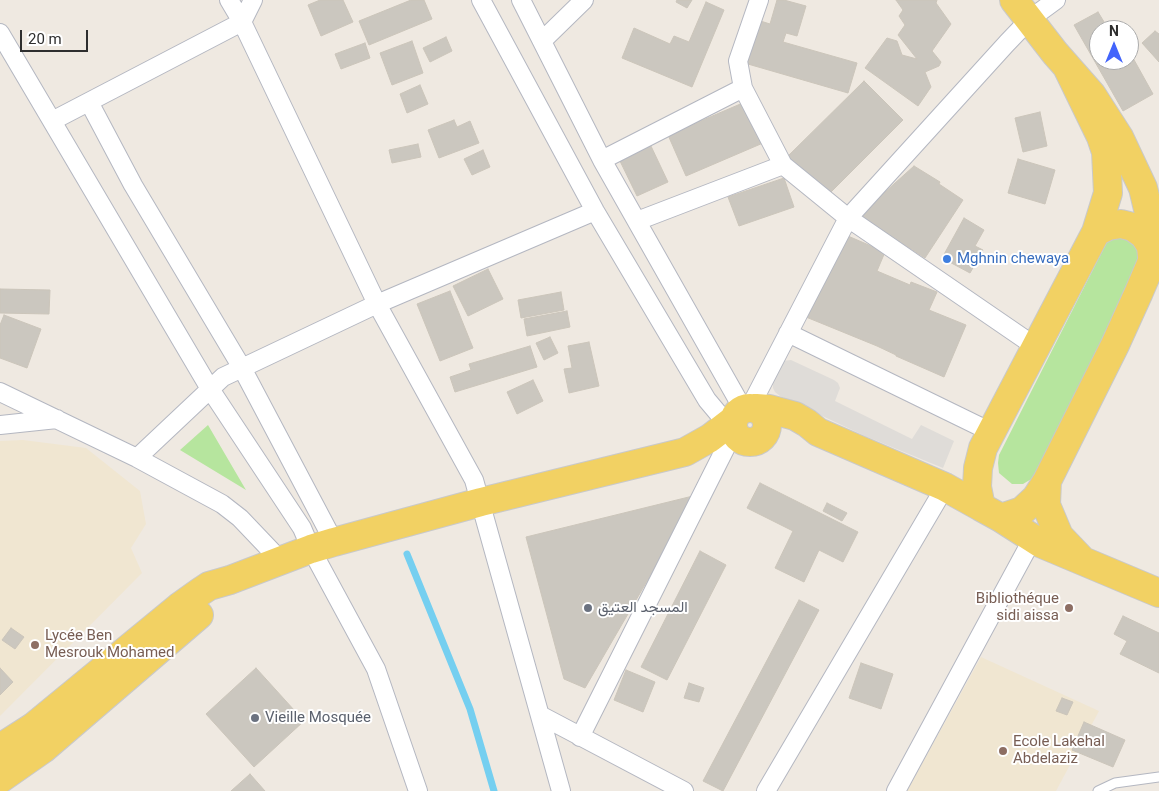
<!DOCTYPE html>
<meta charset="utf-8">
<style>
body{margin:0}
#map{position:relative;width:1159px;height:791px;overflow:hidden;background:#efe9e1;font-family:Roboto,sans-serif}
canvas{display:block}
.north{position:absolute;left:1089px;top:20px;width:50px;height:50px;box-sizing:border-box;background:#fff;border:1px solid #ababab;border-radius:50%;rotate:0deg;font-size:14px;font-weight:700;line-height:20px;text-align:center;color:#2e2e2e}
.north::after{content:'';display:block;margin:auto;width:18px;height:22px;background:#4264fb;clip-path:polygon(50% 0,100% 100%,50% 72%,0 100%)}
.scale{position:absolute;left:20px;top:30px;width:68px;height:22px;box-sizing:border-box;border:2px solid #2e2e2e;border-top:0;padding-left:6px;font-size:15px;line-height:18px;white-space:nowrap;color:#2e2e2e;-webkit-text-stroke:4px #fff;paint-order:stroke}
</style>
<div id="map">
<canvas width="1159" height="791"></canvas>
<div class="north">N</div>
<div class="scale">20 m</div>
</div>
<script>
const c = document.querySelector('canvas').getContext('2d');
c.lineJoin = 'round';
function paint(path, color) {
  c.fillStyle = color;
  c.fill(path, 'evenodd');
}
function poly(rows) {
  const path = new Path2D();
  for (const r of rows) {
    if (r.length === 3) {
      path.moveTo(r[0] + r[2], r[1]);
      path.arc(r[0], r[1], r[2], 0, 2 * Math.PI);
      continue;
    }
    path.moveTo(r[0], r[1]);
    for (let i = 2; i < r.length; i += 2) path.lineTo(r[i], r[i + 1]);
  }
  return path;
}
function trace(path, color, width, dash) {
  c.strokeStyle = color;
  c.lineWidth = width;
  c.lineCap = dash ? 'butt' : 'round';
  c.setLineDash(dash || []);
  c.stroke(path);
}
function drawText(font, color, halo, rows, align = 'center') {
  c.font = font + ' Roboto,Vazirmatn,sans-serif';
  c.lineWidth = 4;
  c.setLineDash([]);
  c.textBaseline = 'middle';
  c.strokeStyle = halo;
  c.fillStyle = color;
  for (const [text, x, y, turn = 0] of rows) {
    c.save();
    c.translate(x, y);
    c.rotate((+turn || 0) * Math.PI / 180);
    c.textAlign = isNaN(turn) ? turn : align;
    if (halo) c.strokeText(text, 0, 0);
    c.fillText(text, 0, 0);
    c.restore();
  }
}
paint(poly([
 [23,440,86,448,140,491,146,524,131,548,142,573,0,716,0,441],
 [981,657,1099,711,1056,791,907,791]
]), '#f0e6d1');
paint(poly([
 [1112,237,1133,239,1142,256,1138,266,1033,478,1023,484,1012,484,999,473,998,463,999,455,1107,242],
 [208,425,246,490,180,450]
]), '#b6e59e');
paint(poly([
 [791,360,834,380,838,383,840,388,835,401,912,439,921,425,954,441,943,468,865,436,780,396,775,392,773,388,773,382,783,361]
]), '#dfdcd8');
trace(poly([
 [407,554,470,709,494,791]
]), '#75cff0', 7);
const building = poly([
 [320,0,343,0,353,22,321,36,308,5,320,0],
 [411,0,424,0,432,19,369,45,359,21,411,0],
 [677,0,692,0,687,8,676,2,677,0],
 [777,0,784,0,806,6,797,36,786,33,783,42,857,63,848,93,741,62,754,19,770,24,777,0],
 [896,0,937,0,936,3,951,24,932,51,941,62,939,66,925,72,931,87,918,106,865,68,887,38,897,41,902,55,917,59,898,35,905,25,899,16,903,10,896,0],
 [706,2,724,10,692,87,622,58,634,28,670,44,674,36,689,42,706,2],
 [1098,12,1109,30,1099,30,1099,60,1126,60,1127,62,1133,58,1153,94,1123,111,1074,25,1098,12],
 [1155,31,1159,34,1159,62,1142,43,1155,31],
 [446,37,452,51,430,62,423,48,446,37],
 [412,41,423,73,392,85,380,53,412,41],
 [365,43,370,58,341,69,335,54,365,43],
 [864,81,903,120,826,197,786,158,864,81],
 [420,85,428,104,407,113,400,94,420,85],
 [745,102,763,143,686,176,668,135,745,102],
 [1040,112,1047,146,1023,152,1015,118,1040,112],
 [454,120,457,127,470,121,479,143,439,158,428,130,454,120],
 [418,144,421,157,392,163,389,150,418,144],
 [650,144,668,182,637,196,619,159,650,144],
 [483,150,490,167,472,175,464,159,483,150],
 [1018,159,1055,170,1045,204,1008,193,1018,159],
 [914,166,940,182,939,184,963,200,925,258,862,217,875,201,914,166],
 [784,178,794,207,739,226,728,197,784,178],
 [964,218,984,230,975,246,983,250,970,273,942,258,964,218],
 [841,233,885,252,877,271,910,285,911,282,937,292,929,310,966,325,944,377,896,356,896,355,877,346,806,317,841,233],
 [488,269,503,299,468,316,453,286,488,269],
 [0,289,50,290,49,314,0,313,0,289],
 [450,291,473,348,440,361,417,304,450,291],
 [561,292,564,310,521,318,518,300,561,292],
 [567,311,570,327,527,336,524,319,567,311],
 [4,315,41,329,27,368,0,358,0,325,4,315],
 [550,337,558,353,544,360,536,343,550,337],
 [589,342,599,386,569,393,564,369,572,368,568,346,589,342],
 [530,346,537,367,455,392,450,377,471,370,469,364,530,346],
 [533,380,543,401,517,414,507,392,533,380],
 [760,483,858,532,843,562,819,550,804,582,775,568,793,531,747,508,760,483],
 [701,494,683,519,585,688,564,679,526,537,701,494],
 [827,503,847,513,842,521,823,511,827,503],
 [700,551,726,565,667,680,641,667,700,551],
 [799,600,819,610,723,791,703,781,799,600],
 [1123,616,1159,633,1159,673,1120,654,1127,641,1114,634,1123,616],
 [11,628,24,637,15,649,2,640,11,628],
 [861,663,893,674,881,709,849,698,861,663],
 [0,668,13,682,0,695,0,668],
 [256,668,304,721,254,767,206,714,256,668],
 [626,670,655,682,643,712,614,700,626,670],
 [689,683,704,688,699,702,684,698,689,683],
 [1062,698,1073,702,1067,715,1056,711,1062,698],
 [1084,722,1125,740,1113,767,1072,750,1084,722],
 [250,774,265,791,231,791,250,774]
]);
paint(building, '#cbc7bf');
trace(building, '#cbc5ba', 1);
const service = poly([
 [1098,791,1115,783,1159,777]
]);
const minor = poly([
 [229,0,242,22,377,304,474,480,561,791],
 [481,0,595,211,707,400,733,431],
 [521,0,602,160,743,409],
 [759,0,738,61,743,88,783,165,848,218,1036,347],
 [0,33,210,389,302,528,311,549,376,669,418,791],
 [542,41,584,0],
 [89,102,133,185,242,368,334,542],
 [52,121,242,22,253,0],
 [602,160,743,88],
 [637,221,783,165],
 [788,333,991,432],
 [0,392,137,458,222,504,240,518,281,561],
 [750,407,848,218,1007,43,1030,19,1056,0],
 [0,425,57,419],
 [137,458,223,377,377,304,595,211],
 [540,715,684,791],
 [580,737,725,449],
 [766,791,945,487],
 [896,791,1033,538]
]);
const primary = poly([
 [1014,0,1055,53,1092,95,1119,137,1143,188,1152,226,1153,259,1139,292,1115,345,1047,481,1036,498,1022,511,1001,518,981,507,977,487,978,468,983,448,1096,232,1108,193,1106,152,1101,137,1067,67],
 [1096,232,1108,226,1121,224,1133,227,1144,235,1151,246,1152,257],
 [750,425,17],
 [756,408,769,409,795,416,807,423,818,432,945,487,981,507],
 [1047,481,1046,505,1059,536,1080,558],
 [1001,518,1040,543,1159,593],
 [0,748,33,727,179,607,200,592,209,586,230,580,311,549,334,542,481,502,685,452,710,438,732,421],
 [0,779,43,749,199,615]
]);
trace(service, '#b4b7c1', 11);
trace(minor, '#b4b7c1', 20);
trace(primary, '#c9c9c9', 30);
trace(service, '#fff', 9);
trace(minor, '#fff', 18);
trace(primary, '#f2d163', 28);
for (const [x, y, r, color] of [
 [947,259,5,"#3f7fe0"],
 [588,608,5,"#6b7280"],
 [1069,608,5,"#8d6e63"],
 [35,645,5,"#8d6e63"],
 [255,718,5,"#6b7280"],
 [1003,751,5,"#8d6e63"]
]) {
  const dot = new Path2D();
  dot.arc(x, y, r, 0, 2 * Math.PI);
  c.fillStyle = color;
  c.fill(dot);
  trace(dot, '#fff', 2);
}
drawText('15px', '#366cbe', '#fff', [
 ["Mghnin chewaya",957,259]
], 'left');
drawText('15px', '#785e54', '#fff', [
 ["Bibliothéque",1059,599,"right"],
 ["sidi aissa",1059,616,"right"],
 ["Lycée Ben",45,636],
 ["Mesrouk Mohamed",45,653],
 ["Ecole Lakehal",1013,742],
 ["Abdelaziz",1013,759]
], 'left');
drawText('15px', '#5b616d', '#fff', [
 ["المسجد العتيق",598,608],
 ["Vieille Mosquée",265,718]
], 'left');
</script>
